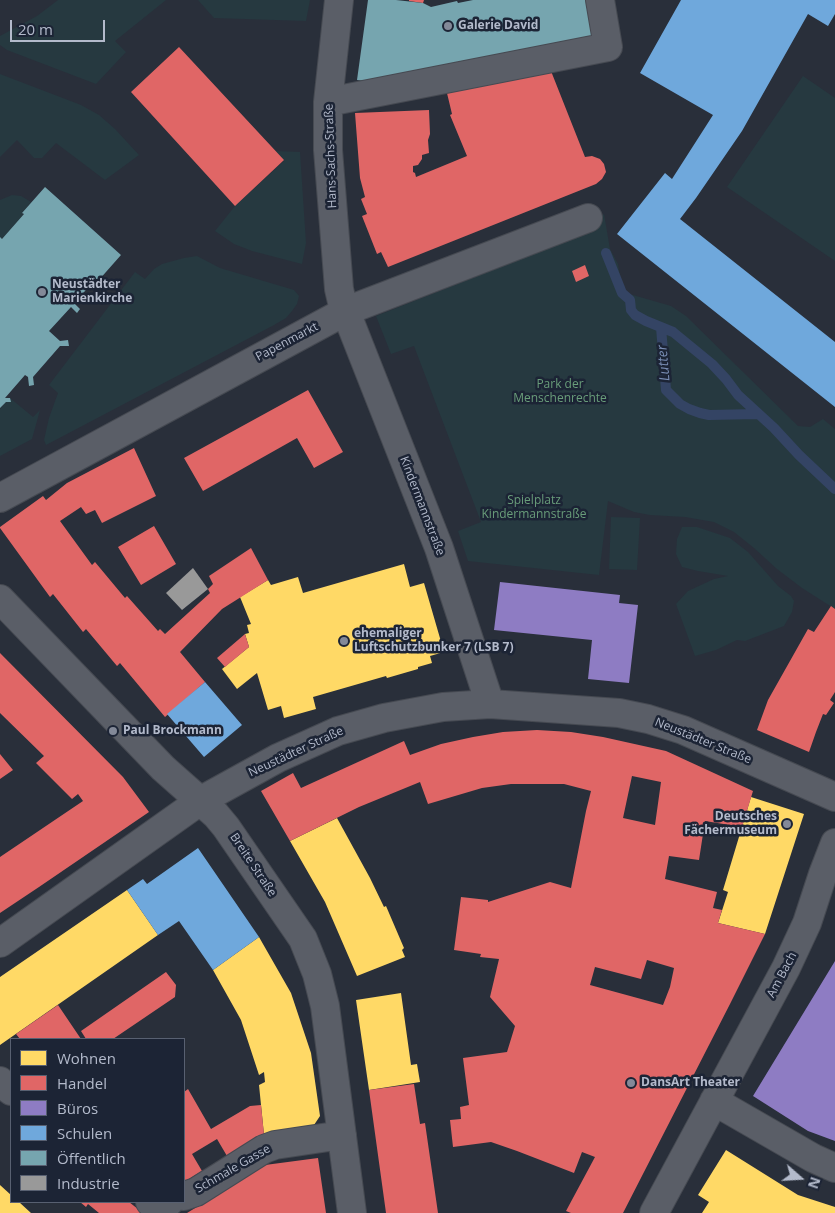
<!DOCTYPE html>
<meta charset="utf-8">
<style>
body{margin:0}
#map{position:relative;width:835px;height:1213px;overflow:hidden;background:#292f3a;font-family:"Open Sans",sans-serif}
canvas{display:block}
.legend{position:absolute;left:10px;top:1038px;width:175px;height:165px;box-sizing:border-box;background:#1c2435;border:1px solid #586071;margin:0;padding:6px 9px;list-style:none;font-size:15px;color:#b3bacb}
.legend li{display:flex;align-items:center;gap:10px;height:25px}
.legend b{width:25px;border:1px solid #586071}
.north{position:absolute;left:775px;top:1153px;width:50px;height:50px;-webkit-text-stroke:4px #1c2435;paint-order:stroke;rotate:109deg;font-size:14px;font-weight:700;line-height:20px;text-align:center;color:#b3bacb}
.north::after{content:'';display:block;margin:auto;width:18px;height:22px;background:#b3bacb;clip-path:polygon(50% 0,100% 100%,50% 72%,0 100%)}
.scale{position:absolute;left:10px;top:20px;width:95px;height:22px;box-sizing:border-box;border:2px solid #b3bacb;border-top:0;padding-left:6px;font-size:15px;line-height:18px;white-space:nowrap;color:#b3bacb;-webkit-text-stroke:4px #1c2435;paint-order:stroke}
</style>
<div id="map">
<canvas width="835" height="1213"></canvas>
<ul class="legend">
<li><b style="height:14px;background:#ffd966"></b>Wohnen</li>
<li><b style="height:14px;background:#e06666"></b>Handel</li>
<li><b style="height:14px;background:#8e7cc3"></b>Büros</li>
<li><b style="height:14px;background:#6fa8dc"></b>Schulen</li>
<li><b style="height:14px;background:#76a5af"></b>Öffentlich</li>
<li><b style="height:14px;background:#999"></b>Industrie</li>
</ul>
<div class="north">N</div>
<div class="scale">20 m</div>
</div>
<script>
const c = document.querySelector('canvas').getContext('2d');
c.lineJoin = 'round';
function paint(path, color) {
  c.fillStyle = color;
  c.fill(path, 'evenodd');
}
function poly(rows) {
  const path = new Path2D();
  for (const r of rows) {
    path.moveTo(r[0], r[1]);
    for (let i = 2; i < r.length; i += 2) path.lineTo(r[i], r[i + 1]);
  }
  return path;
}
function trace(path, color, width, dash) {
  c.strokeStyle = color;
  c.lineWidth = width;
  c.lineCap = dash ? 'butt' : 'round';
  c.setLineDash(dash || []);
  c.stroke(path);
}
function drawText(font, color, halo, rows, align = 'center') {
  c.font = font + ' "Open Sans",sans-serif';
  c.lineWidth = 5;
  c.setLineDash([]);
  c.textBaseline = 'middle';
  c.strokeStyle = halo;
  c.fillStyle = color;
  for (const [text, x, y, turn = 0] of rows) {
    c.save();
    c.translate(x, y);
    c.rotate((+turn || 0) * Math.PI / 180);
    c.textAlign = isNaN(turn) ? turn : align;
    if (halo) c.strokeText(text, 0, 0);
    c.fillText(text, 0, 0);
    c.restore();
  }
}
paint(poly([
 [58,0,166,0,115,41,126,52,96,84,7,50,0,45,0,36,37,16],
 [198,0,310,0,306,21,214,18],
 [0,74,81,105,99,115,115,129,139,155,105,180,56,143,42,158,34,158,17,140,0,157],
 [803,76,835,98,835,261,727,187],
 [276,151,300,152,306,243,302,264,252,251,234,244,215,231,235,206,284,161],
 [12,195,21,196,31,202,22,213,23,215,2,239,0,237,0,200],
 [604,214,610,249,618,264,620,276,626,293,671,306,686,316,798,426,810,427,823,419,835,429,835,609,802,588,777,569,754,548,734,532,714,522,685,517,650,515,634,512,608,501,599,575,468,561,458,531,481,522,414,346,391,354,376,316,584,234],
 [197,256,220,268,294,290,299,296,297,304,292,311,286,318,274,325,46,445,44,440,49,418,58,393,49,385,135,272,145,279,154,269,162,264,184,258],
 [10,398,33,417,40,410,32,439,0,456,0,409,6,402,10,402],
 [611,517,640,518,637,570,609,569],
 [682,527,697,527,730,538,748,552,778,586,791,596,794,601,792,612,784,626,745,641,737,640,716,650,695,656,676,604,688,591,714,579,728,576,698,571,682,567,676,554,677,539]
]), '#263940');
paint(poly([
 [404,564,410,587,424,583,444,652,430,656,432,663,418,667,418,669,387,678,386,676,313,697,316,709,284,718,281,706,268,710,257,673,237,689,222,669,249,647,245,634,249,633,247,625,251,624,240,597,268,580,271,585,298,577,303,593],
 [751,797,804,814,765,934,718,923,728,892,723,890],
 [337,818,370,878,384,907,386,906,404,948,402,950,405,957,357,976,325,902,290,841],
 [127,890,158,935,0,1045,0,977],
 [259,937,291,993,311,1053,320,1116,314,1125,264,1135,259,1085,265,1082,264,1072,259,1075,241,1020,213,970],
 [401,993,411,1065,417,1064,420,1082,369,1090,356,1000],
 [726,1150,798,1195,835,1207,835,1213,702,1213,709,1202,698,1195],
 [0,1185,11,1195,11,1202,19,1202,31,1213,0,1213]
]), '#ffd966');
paint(poly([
 [409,0,424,0,423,3,409,1],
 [179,47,284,160,235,206,131,92],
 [549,66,585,157,592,156,600,159,604,164,606,172,602,179,596,184,388,267,381,252,377,254,362,216,367,214,361,199,365,197,360,178,355,113,429,110,430,134,428,140,429,153,422,155,422,159,418,165,413,166,413,172,415,173,416,177,467,156,450,115,452,114,446,89],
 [585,265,589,276,576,282,572,271],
 [308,390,343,452,314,468,297,438,203,491,184,458],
 [134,448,156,496,102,523,95,510,86,514,81,507,60,521,92,565,95,562,125,598,127,596,158,631,160,629,165,634,210,593,208,589,213,584,209,576,251,548,268,580,222,609,180,652,205,682,165,717,120,663,117,666,86,629,83,632,53,594,50,597,0,528,0,527,43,496,46,500,67,483],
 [154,526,176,564,141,585,118,547],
 [831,606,835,609,835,692,830,700,834,703,826,715,823,714,816,732,809,752,757,730,768,700,808,629,814,632],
 [245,634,249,647,225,667,217,658],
 [0,653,123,777,149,812,39,887,0,913,0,857,83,801,78,794,72,799,36,763,44,756,0,713],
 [537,730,571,732,603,737,666,751,753,791,742,827,705,821,699,860,669,856,665,879,717,892,713,908,722,910,718,923,765,934,730,1004,623,1213,571,1213,566,1211,595,1157,582,1152,574,1173,517,1151,491,1142,453,1147,450,1120,461,1119,460,1107,469,1105,463,1058,507,1052,515,1026,490,997,499,959,480,957,481,954,454,950,461,897,488,900,488,902,550,882,571,888,586,811,591,791,564,784,511,784,482,788,428,804,420,782,359,807,290,841,261,791,293,773,301,788,404,741,410,755,441,744,473,737,503,732],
 [632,776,661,782,655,825,623,818],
 [647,960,674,968,670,987,663,1005,590,985,595,967,641,979],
 [0,754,13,770,0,779],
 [166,972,176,985,175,997,113,1039,86,1039,81,1031],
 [58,1005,81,1039,20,1039,16,1034],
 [414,1084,420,1124,425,1123,438,1213,386,1213,369,1090],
 [188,1089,211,1129,250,1106,261,1105,264,1135,227,1156,217,1139,192,1154,202,1171,184,1182,184,1092],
 [318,1158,326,1213,187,1213,265,1165],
 [80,1202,129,1202,143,1213,99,1213,88,1204,86,1207]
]), '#e06666');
paint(poly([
 [500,582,620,595,619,603,638,605,629,683,588,679,592,640,494,630],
 [835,961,835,1141,808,1131,753,1096]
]), '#8e7cc3');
paint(poly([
 [681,0,835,0,835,14,828,26,808,14,742,131,696,198,680,219,835,342,835,407,617,234,665,173,672,179,713,115,640,73],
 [205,682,242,725,204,757,167,714],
 [198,848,259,937,213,970,179,921,158,935,127,890,143,879,147,884]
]), '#6fa8dc');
paint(poly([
 [368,0,396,0,423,3,431,7,457,1,458,3,473,0,595,0,598,36,373,82,357,80],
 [45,187,121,255,98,281,96,279,74,303,80,309,77,313,71,307,49,331,60,341,68,340,69,346,60,346,33,377,34,385,29,386,28,377,25,375,5,398,10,398,11,402,6,402,0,408,0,237,2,239,24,214,22,213]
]), '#76a5af');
paint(poly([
 [193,568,208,589,182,610,166,593]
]), '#999');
trace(poly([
 [606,253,622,293,630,300,631,310,635,315,646,321,673,332,712,364,726,379,738,395,774,428,799,455,835,489],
 [661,327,666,390,680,404,689,409,700,413,709,415,757,414]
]), '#344464', 10);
const minor = poly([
 [339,0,328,102,328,150,339,289,342,302,439,548,490,704],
 [328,102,608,47,600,0],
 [0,498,346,311,588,218],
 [0,599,163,768,216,815,226,827,303,939,317,974,325,1006,352,1213],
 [0,943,200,801,278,758,338,731,384,718,443,707,490,704,619,713,648,719,683,730,835,797],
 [0,1081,11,1091],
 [714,1101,813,1158,835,1168],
 [184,1196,196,1192,264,1149,275,1145,342,1135],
 [150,1202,160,1205,169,1202],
 [654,1213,786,968,807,923,823,874,835,843]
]);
trace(minor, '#464a52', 30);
trace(minor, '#5a5e67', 28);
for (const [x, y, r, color] of [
 [448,26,5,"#838998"],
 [42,292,5,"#838998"],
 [344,641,5,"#838998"],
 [113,731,5,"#838998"],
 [787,824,5,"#838998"],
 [631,1083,5,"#838998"]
]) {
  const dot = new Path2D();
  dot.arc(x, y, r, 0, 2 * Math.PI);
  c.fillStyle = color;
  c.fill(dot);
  trace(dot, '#1c2435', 2);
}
drawText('bold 12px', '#b3bacb', '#1c2435', [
 ["Galerie David",458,26],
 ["Neustädter",52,285],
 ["Marienkirche",52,299],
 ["ehemaliger",354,634],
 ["Luftschutzbunker 7 (LSB 7)",354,648],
 ["Paul Brockmann",123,731],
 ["Deutsches",777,817,"right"],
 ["Fächermuseum",777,831,"right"],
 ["DansArt Theater",641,1083]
], 'left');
drawText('12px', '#b3bacb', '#1c2435', [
 ["Hans-Sachs-Straße",331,156,-92],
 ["Papenmarkt",287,342,-28],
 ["Kindermannstraße",422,506,69],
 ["Neustädter Straße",703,741,22],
 ["Neustädter Straße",296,752,-25],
 ["Breite Straße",253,865,56],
 ["Am Bach",782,975,-62],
 ["Schmale Gasse",233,1169,-30]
]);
drawText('12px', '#699d7a', '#1c2435', [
 ["Park der",560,385],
 ["Menschenrechte",560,399],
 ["Spielplatz",534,501],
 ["Kindermannstraße",534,515]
]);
drawText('italic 14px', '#798db4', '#1c2435', [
 ["Lutter",664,363,-95]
]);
</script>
